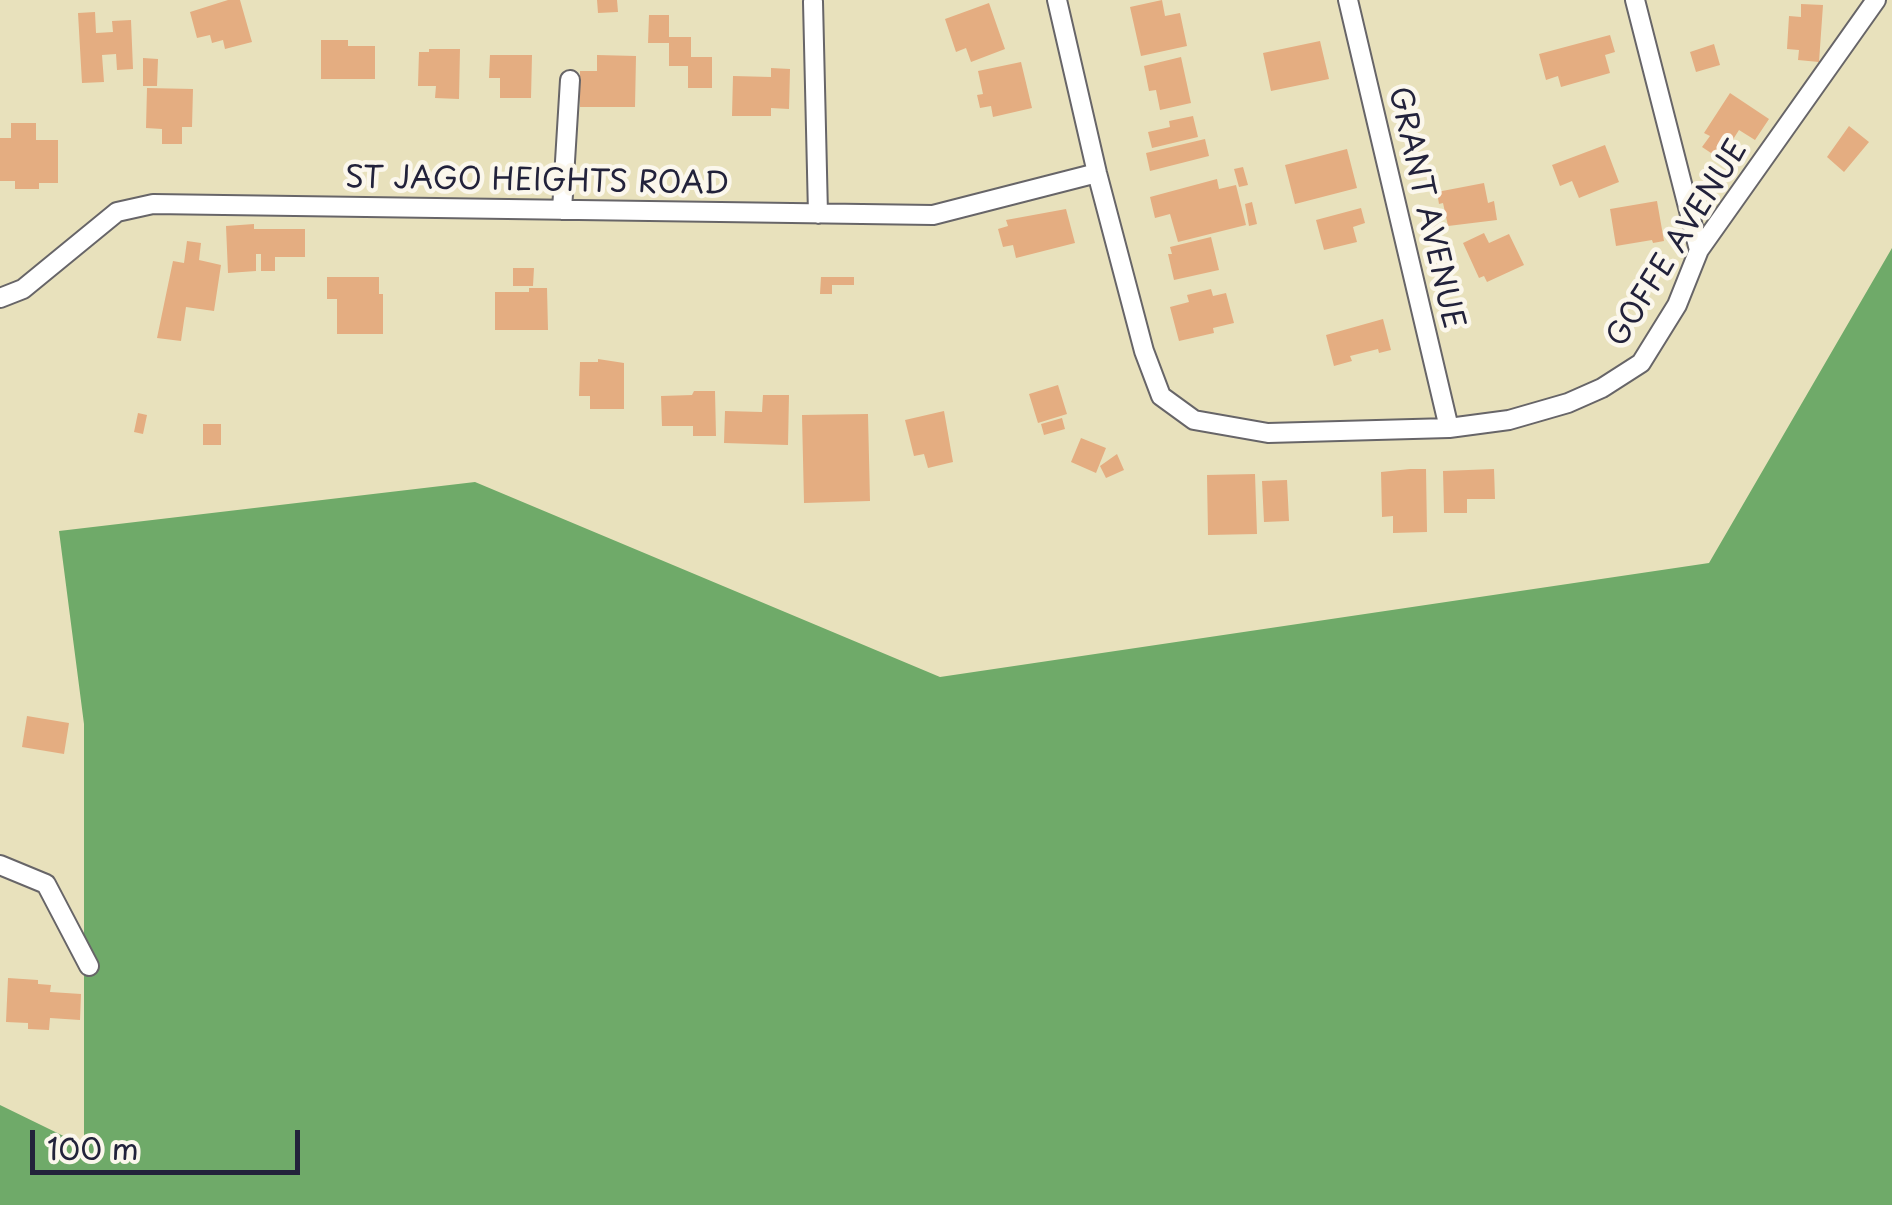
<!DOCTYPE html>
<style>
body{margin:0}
#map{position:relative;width:1892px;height:1205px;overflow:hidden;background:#e8e1bc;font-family:"Playpen Sans",sans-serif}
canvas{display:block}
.scale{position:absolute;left:30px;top:1130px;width:270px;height:45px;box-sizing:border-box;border:5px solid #22223b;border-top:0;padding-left:12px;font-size:30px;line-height:35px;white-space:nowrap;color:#22223b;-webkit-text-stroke:8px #fbf7ec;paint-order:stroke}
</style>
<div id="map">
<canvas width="1892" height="1205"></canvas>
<div class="scale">100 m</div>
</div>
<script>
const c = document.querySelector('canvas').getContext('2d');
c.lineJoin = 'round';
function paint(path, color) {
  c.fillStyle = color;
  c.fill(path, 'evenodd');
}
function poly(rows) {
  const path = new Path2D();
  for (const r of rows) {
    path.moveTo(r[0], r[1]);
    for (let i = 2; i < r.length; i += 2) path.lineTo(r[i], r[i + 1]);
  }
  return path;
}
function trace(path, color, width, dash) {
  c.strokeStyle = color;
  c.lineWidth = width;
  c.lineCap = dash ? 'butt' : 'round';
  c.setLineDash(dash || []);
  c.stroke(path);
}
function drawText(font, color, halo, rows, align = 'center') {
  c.font = font + ' "Playpen Sans",sans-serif';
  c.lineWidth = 9;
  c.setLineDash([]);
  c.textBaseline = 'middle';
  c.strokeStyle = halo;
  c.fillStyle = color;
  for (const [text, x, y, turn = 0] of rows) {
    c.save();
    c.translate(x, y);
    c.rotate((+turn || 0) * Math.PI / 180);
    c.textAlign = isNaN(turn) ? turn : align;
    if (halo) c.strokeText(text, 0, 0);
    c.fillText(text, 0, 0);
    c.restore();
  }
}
paint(poly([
 [1892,248,1892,1205,0,1205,0,1105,84,1146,84,724,59,531,475,482,940,677,1709,563]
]), '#6faa69');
paint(poly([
 [228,0,240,0,252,42,225,49,223,40,212,43,210,35,197,38,190,12],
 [597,0,617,0,618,12,598,13],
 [1162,0,1165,16,1180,13,1187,46,1141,56,1130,7],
 [989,3,1005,49,971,62,966,48,956,52,945,19],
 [1801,4,1823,5,1819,62,1798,60,1799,50,1787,49,1789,16,1801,17],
 [95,12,96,33,113,32,112,21,131,20,133,69,117,70,116,54,102,55,104,82,82,83,78,13],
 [649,15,669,15,669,37,691,37,691,57,712,57,712,88,688,88,688,66,669,66,669,43,648,43],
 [1610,35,1615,52,1605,55,1610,73,1561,87,1558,76,1546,80,1539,54],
 [321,40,348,40,348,46,375,46,375,79,321,79],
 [1320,41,1329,79,1271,91,1263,53],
 [1714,44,1720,65,1696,72,1690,52],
 [429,49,460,49,459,99,435,98,436,86,418,86,419,52,429,52],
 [490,55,532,55,531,98,500,98,500,78,489,78],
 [597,55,636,56,635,107,580,107,580,71,597,71],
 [1181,57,1191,103,1160,110,1156,90,1149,91,1144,66],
 [143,58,158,59,157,86,143,86],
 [1021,62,1032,108,993,117,991,106,980,108,977,95,983,94,978,71],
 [771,68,790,69,789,109,771,108,771,116,732,116,733,76,771,77],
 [147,88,193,89,192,127,182,127,182,144,162,144,162,129,146,128],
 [1730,93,1769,119,1755,140,1739,130,1732,141,1747,151,1735,169,1702,147,1710,136,1704,133],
 [1193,116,1198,137,1152,148,1148,132,1170,127,1169,121],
 [11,123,36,123,36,140,58,140,58,183,39,183,39,189,15,189,15,181,0,181,0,138,11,138],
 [1849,126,1869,142,1844,172,1827,157],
 [1205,139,1209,156,1150,171,1146,153],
 [1605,145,1619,182,1579,198,1572,181,1560,186,1552,165],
 [1347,149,1357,188,1295,204,1285,165],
 [1243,167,1248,185,1239,187,1234,169],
 [1217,179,1219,189,1236,185,1246,225,1178,242,1170,214,1155,218,1150,197],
 [1484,183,1488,203,1494,201,1497,220,1448,226,1443,203,1439,204,1437,192],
 [1657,201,1664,241,1653,243,1652,240,1616,246,1610,209],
 [1252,202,1257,224,1249,226,1245,204],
 [1361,208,1365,223,1353,227,1357,242,1324,250,1316,220],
 [1066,209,1075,243,1016,258,1013,245,1003,247,998,229,1008,226,1006,220],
 [254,224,254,229,305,229,305,257,275,257,275,271,261,271,261,254,256,254,256,271,228,273,226,226],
 [1484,233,1489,243,1509,234,1524,265,1487,282,1484,276,1479,278,1463,243],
 [1211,237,1219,270,1174,280,1168,254,1172,254,1170,247],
 [187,241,201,243,199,260,221,265,214,311,186,307,181,341,157,338,173,261,184,263],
 [513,268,534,268,533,286,513,286],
 [327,277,379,277,379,294,383,294,383,334,337,334,337,299,327,299],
 [821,277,854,277,854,285,832,285,832,294,820,294],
 [529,288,547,288,548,330,495,330,495,292,529,292],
 [1211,289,1213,296,1226,293,1234,323,1213,328,1214,333,1179,341,1170,307,1189,302,1187,295],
 [1383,319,1391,350,1379,353,1378,349,1350,356,1352,361,1334,366,1326,335],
 [598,359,624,363,624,409,590,409,590,396,579,396,580,362,598,362],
 [1058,385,1067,414,1038,423,1029,394],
 [694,391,715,391,716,436,693,436,693,426,662,426,661,396,692,395],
 [763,395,789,395,788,445,724,443,725,411,762,412],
 [944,411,953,462,928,468,924,454,914,456,905,420],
 [138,413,147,415,143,434,134,432],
 [868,414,870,501,804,503,802,415],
 [1062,418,1065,429,1044,435,1041,424],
 [203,424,221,424,221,445,203,445],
 [1081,438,1106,448,1096,473,1071,462],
 [1117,454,1124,470,1106,478,1100,466],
 [1410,469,1426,469,1427,532,1393,533,1393,516,1382,517,1381,472],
 [1494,469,1495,499,1467,499,1467,513,1444,513,1443,471],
 [1255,474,1257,534,1208,535,1207,475],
 [1287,480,1289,521,1264,522,1262,481],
 [27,716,69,723,64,754,22,747],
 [8,978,38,980,38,984,51,985,50,992,81,994,80,1020,50,1018,49,1030,28,1029,28,1023,6,1022]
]), '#e4ad81');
const street = poly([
 [1057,0,1097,173,1144,351,1161,396,1194,420,1268,433,1449,428,1509,420,1568,403,1602,388,1641,363,1677,305,1699,250,1876,0],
 [1348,0,1449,428],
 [1635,0,1699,250],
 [813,2,818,214],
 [562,210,570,80],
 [0,298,23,289,117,212,153,204,933,215,1097,173],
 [0,865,46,884,89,966]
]);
trace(street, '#676568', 22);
trace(street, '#fff', 18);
drawText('30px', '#22223b', '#fbf7ec', [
 ["ST JAGO HEIGHTS ROAD",537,182,1],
 ["GRANT AVENUE",1425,208,77],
 ["GOFFE AVENUE",1678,244,-58]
]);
</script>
